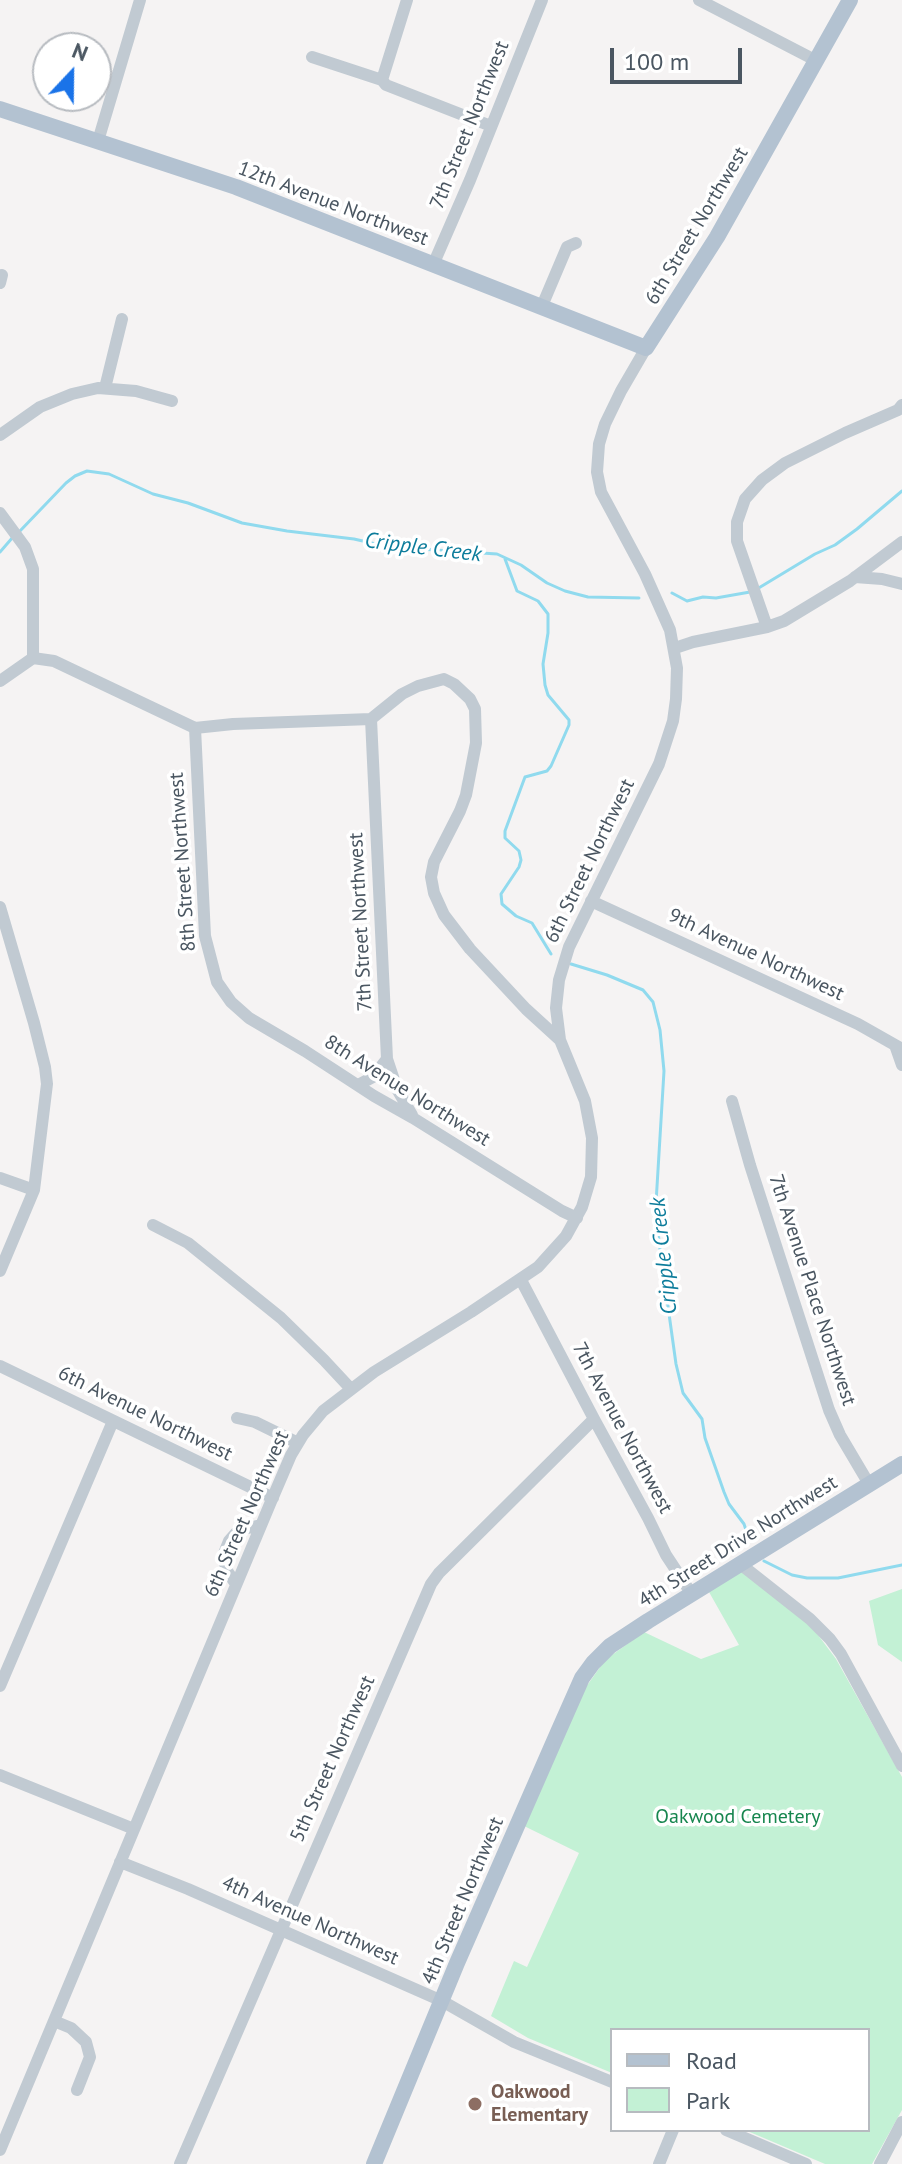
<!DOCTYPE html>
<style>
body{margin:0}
#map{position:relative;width:902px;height:2164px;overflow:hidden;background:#f5f3f3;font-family:"PT Sans",sans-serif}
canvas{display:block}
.legend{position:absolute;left:610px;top:2028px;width:260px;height:104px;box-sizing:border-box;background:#fff;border:2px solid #b7bbc0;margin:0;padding:10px 14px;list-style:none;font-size:24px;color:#4a5661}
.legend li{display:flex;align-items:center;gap:16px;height:40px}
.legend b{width:40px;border:2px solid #b7bbc0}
.north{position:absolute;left:32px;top:32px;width:80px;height:80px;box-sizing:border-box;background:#fff;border:2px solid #b7bbc0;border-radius:50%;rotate:22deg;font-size:22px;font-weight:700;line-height:32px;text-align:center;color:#4a5661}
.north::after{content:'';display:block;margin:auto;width:28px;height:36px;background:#1a73e8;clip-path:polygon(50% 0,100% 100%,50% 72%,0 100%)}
.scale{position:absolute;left:610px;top:48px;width:132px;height:36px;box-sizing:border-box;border:4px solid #4a5661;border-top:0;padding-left:10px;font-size:24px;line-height:28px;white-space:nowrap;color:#4a5661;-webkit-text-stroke:6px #fff;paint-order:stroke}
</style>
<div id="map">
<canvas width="902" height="2164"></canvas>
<ul class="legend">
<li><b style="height:10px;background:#b3c2d1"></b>Road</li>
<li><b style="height:22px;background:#c3f1d5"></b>Park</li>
</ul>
<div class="north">N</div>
<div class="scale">100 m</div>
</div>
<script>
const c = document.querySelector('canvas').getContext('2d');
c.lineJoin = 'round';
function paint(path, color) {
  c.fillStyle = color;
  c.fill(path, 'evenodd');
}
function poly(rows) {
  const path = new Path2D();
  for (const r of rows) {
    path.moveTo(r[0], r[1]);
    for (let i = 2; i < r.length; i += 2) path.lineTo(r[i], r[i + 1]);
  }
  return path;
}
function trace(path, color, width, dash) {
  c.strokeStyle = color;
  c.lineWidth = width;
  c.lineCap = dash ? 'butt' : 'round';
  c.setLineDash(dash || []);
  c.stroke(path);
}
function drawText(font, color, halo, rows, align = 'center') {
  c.font = font + ' "PT Sans",sans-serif';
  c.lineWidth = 7;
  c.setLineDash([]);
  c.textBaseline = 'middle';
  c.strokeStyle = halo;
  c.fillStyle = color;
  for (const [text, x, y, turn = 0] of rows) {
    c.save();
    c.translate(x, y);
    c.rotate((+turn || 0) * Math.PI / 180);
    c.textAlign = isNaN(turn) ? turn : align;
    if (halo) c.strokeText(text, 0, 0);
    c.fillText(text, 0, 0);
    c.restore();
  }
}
paint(poly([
 [737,1572,742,1572,812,1627,836,1659,902,1777,902,2110,872,2164,825,2164,745,2130,868,2130,868,2030,612,2030,612,2073,528,2038,491,2016,514,1961,527,1967,579,1853,522,1825,579,1697,605,1660,644,1632,701,1659,739,1645,709,1592],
 [902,1589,902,1662,878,1645,869,1601]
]), '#c3f1d5');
trace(poly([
 [19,532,66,483,75,476,87,471,109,474,153,494,188,503,242,523,287,531,354,539,389,547,497,554,521,565,547,583,565,591,588,597,639,598],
 [0,552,13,537],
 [505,559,517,591,538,601,548,614,548,633,543,664,545,685,548,695,569,720,569,725,551,766,547,771,525,777,505,831,505,838,519,851,521,860,519,867,501,894,502,904,516,916,532,923,551,954],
 [757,589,815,554,835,545,857,529,902,491],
 [672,593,687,601,703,597,716,598,750,592],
 [571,964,607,975,643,990,653,1002,660,1030,664,1071,656,1203,659,1242,676,1364,683,1393,702,1419,705,1438,724,1492,729,1504,744,1524,749,1539],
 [764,1561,792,1575,807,1578,838,1578,902,1565]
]), '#90daee', 3);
trace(poly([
 [699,0,815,60],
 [312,57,382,80,386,85,491,126],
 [382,80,407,0],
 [98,141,140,0],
 [433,265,470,180,542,0],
 [0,283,2,275],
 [542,306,567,247,576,243],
 [105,388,122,319],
 [0,435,40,407,72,394,98,388,136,391,172,401],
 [0,513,25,547,33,569,33,658],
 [855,577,882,579,902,584],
 [767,627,737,541,737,522,745,499,762,480,785,463,845,433,898,410,902,405],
 [675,648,693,642,767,627,784,621,850,581,902,542],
 [0,681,33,658,54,661,195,728,233,724,371,719,402,694,418,686,444,679,454,684,470,699,475,709,476,743,466,795,460,811,434,862,431,877,434,893,444,915,470,949,526,1009,560,1040],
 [371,719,387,1059,397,1089,412,1115],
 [195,728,205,936,217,982,231,1002,249,1018,305,1051,374,1096,413,1118,562,1211,577,1218],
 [591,901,858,1024,902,1049],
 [0,907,34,1023,45,1067,47,1084,34,1190,0,1271],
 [895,1045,902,1065],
 [358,1085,373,1077,387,1059],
 [732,1101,750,1165,829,1410,840,1435,869,1484],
 [0,1178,34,1190],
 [153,1225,188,1243,281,1318,324,1360,351,1389],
 [521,1280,594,1419,648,1518,666,1555,691,1593],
 [0,1366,273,1498],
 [237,1418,255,1422,298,1443],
 [739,1563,810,1619,830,1639,841,1654,902,1766],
 [236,1584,227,1571,223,1556,229,1541,236,1533,244,1529,261,1525],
 [0,1686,113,1421],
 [0,1775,134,1829],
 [120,1862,188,1889,442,2001,514,2042,612,2082],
 [54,2021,71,2028,86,2042,90,2057,77,2090],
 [726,2130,806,2164],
 [0,2150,270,1504,291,1455,303,1435,323,1411,374,1372,471,1312,538,1267,566,1236,582,1207,591,1177,592,1138,585,1101,560,1040,556,1008,559,980,569,947,659,764,673,721,676,699,677,668,670,630,645,574,601,492,597,472,599,444,605,424,621,391,646,348],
 [180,2164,431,1584,439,1573,594,1419],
 [659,2164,673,2130],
 [880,2164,902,2122]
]), '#c1cad2', 12);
trace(poly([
 [0,109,236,187,646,348,717,237,850,0],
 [374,2164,457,1963,559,1730,582,1678,593,1663,610,1646,648,1621,902,1464]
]), '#b3c2d1', 16);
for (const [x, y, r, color] of [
 [475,2104,8,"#8d6e63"]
]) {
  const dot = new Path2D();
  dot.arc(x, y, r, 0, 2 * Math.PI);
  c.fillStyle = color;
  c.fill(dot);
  trace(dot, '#fff', 3);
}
drawText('20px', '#4a5661', '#fff', [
 ["7th Street Northwest",470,125,-68],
 ["12th Avenue Northwest",333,204,21],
 ["6th Street Northwest",697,226,-59],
 ["6th Street Northwest",590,861,-64],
 ["8th Street Northwest",183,862,-94],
 ["7th Street Northwest",361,922,-93],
 ["9th Avenue Northwest",756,955,25],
 ["8th Avenue Northwest",407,1091,32],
 ["7th Avenue Place Northwest",812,1290,72],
 ["6th Avenue Northwest",145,1414,26],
 ["7th Avenue Northwest",622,1428,62],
 ["6th Street Northwest",247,1514,-66],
 ["4th Street Drive Northwest",738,1542,-32],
 ["5th Street Northwest",333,1759,-66],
 ["4th Street Northwest",463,1901,-67],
 ["4th Avenue Northwest",310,1921,24]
]);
drawText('20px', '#17864f', '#fff', [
 ["Oakwood Cemetery",738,1817]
]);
drawText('bold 20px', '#785e54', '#fff', [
 ["Oakwood",491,2092],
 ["Elementary",491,2115]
], 'left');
drawText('italic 22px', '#0c7c9b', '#fff', [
 ["Cripple Creek",423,548,7],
 ["Cripple Creek",664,1256,-96]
]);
</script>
